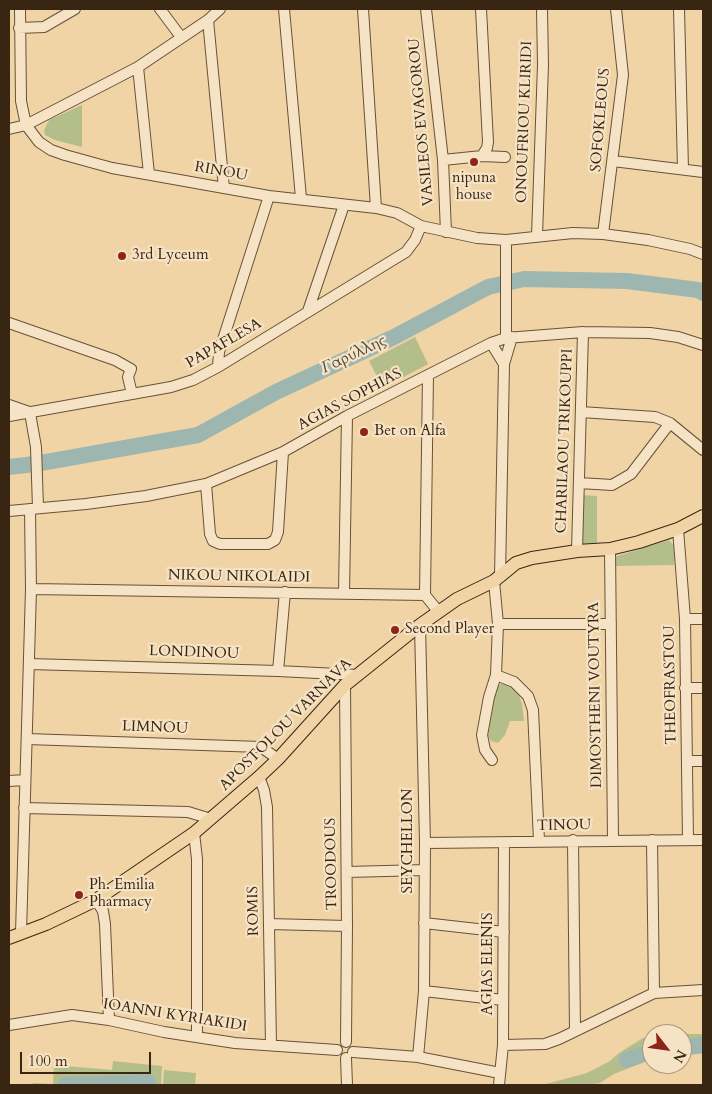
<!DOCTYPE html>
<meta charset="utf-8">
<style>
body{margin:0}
#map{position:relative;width:712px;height:1094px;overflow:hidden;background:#f1d4a6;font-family:Cardo,serif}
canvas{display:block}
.frame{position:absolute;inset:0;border:10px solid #382613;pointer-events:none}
.north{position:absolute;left:642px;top:1024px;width:50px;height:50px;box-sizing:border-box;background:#f6e3c5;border:1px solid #aa977e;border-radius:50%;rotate:120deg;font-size:14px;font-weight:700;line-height:20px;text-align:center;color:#382613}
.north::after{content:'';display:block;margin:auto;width:18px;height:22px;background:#8f2418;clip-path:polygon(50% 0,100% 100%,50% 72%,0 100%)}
.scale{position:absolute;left:20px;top:1052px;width:131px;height:22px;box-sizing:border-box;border:2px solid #382613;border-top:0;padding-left:6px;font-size:15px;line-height:18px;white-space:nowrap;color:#382613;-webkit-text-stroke:4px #f6e3c5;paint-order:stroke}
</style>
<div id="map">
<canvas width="712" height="1094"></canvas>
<div class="frame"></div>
<div class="north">N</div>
<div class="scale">100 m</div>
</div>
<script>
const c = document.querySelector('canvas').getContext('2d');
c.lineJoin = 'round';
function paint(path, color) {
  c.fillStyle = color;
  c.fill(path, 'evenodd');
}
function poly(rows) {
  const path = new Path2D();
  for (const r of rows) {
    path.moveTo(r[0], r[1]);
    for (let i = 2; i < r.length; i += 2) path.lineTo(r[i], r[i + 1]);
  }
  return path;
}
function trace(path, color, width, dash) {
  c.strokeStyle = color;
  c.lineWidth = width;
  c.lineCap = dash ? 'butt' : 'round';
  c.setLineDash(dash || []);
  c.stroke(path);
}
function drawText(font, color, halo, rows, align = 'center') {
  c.font = font + ' Cardo,serif';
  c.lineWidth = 4.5;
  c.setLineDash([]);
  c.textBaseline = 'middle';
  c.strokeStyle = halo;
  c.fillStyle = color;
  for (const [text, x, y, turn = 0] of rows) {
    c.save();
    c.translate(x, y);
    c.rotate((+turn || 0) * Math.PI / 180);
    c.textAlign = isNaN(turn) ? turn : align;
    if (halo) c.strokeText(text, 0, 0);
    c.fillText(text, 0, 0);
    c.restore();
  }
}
paint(poly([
 [82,105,82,147,55,140,45,135,44,130,49,120],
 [415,337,428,364,383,388,369,361],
 [582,495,597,496,597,545,585,547,581,543],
 [669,540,675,547,674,565,615,566,614,557],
 [507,682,518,692,522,704,524,721,510,721,505,735,498,743,491,741,487,734,486,726,496,686],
 [682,1034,703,1034,703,1050,682,1051],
 [643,1038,652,1038,652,1059,614,1074,600,1083,586,1085,542,1085,587,1073,610,1061,619,1053],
 [113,1061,162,1066,161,1085,29,1085,34,1083,53,1084,54,1065,112,1070],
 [164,1070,196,1073,195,1085,163,1085]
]), '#b4be8b');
trace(poly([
 [9,467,35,464,198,435,276,392,394,337,488,287,524,279,627,281,698,290,703,293],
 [682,1048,703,1045],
 [627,1060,652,1051],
 [66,1085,148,1082]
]), '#9db7b0', 16);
const minor = poly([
 [20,9,21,101,26,125,39,142,51,150,65,155,112,168,224,188,269,196,376,208,397,213,421,226,477,238,506,240,573,233,603,234,648,240,690,249,703,254],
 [160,9,181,37],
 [284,9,301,198],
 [363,9,376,208],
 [426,9,443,160,446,232],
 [481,9,488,142,487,148,482,156],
 [679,9,683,169],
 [208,20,224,188],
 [19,28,44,27,75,9],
 [138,67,149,174],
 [9,129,26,125,138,67,208,20,220,9],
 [443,160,482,156,505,157],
 [613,161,703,172],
 [603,234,623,75,616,9],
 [537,236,543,65,542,9],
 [308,311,344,205],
 [9,323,115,360,131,369,128,377,132,394],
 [506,338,506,240],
 [491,343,504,364],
 [218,367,219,352,269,196],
 [9,405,29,412],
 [581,412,655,417,670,423,703,450],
 [30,413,36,447,38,508],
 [9,416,171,387,193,380,218,367,406,252,415,240,421,226],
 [579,483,612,485,631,474,670,423],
 [206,484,210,534,213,541,220,544,268,544,275,540,278,532,283,452],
 [9,511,86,504,146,496,206,484,283,452,347,416,491,343,506,338,583,332,650,333,678,337,703,345],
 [678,529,685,619,688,840],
 [610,549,613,840],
 [577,551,583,332],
 [500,577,504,364,512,337],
 [31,589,425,595,438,611],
 [344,593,347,416],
 [425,595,428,375],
 [685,619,703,619],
 [498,624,611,624],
 [29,664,278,671,358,675],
 [278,671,285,592],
 [496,675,514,682,528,696,533,710,539,841],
 [345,685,347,926,346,1042],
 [685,688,703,688],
 [27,739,261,747,278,759],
 [492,760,485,750,482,735,489,697,496,675,498,624,494,581],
 [687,761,703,761],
 [259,777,264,790,267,807,271,1045],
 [9,781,25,780],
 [24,808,188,812,211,819],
 [194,833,197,859,197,1036],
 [573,840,575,1031],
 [652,840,654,993],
 [425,843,703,840],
 [347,872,424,870],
 [96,900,103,911,105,924,109,1020],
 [424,923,504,932],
 [269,924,347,926],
 [21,933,31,589,30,509],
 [424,991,503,1000],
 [9,1025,72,1015,109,1020,164,1032,235,1043,337,1050],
 [503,1045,545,1044,559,1039,654,993,703,990],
 [353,1052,418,1057,500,1073],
 [418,1057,424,991,425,843,420,625],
 [346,1058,347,1085],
 [499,1085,503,1045,504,843]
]);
const major = poly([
 [9,938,46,924,96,900,194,833,259,777,278,759,345,685,420,625,457,599,494,581,516,563,532,558,577,551,610,549,639,542,678,529,703,516]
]);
trace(minor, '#665238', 12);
trace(major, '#382613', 14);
trace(minor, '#f6e3c5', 10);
trace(major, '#f1d4a6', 12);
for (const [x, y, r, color] of [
 [474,162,5,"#8f2418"],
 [122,256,5,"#8f2418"],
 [364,432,5,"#8f2418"],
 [395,630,5,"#8f2418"],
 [79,895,5,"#8f2418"]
]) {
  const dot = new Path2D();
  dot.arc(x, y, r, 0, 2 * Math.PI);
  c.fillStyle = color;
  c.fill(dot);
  trace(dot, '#f6e3c5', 2);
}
drawText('15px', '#382613', '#f6e3c5', [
 ["SOFOKLEOUS",601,120,-85],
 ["VASILEOS EVAGOROU",422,122,-95],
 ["ONOUFRIOU KLIRIDI",525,122,-88],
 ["RINOU",221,172,10],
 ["PAPAFLESA",224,344,-30],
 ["AGIAS SOPHIAS",350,400,-28],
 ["CHARILAOU TRIKOUPPI",565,441,-88],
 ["NIKOU NIKOLAIDI",239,577,1],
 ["LONDINOU",194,653,2],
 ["THEOFRASTOU",671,685,-91],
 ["DIMOSTHENI VOUTYRA",596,695,-91],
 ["APOSTOLOU VARNAVA",286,725,-45],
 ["LIMNOU",155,728,2],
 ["TINOU",564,826,-1],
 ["SEYCHELLON",409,841,-90],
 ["TROODOUS",332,864,-91],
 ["ROMIS",254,911,-91],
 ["AGIAS ELENIS",489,964,-90],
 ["IOANNI KYRIAKIDI",175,1016,9]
]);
drawText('15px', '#382613', '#f6e3c5', [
 ["nipuna",474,179,"center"],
 ["house",474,196,"center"],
 ["3rd Lyceum",132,256],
 ["Bet on Alfa",374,432],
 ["Second Player",405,630],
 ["Ph. Emilia",89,886],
 ["Pharmacy",89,903]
], 'left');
drawText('italic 16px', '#514a3a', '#f6e3c5', [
 ["Γαρύλλης",354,355,-25]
]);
</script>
